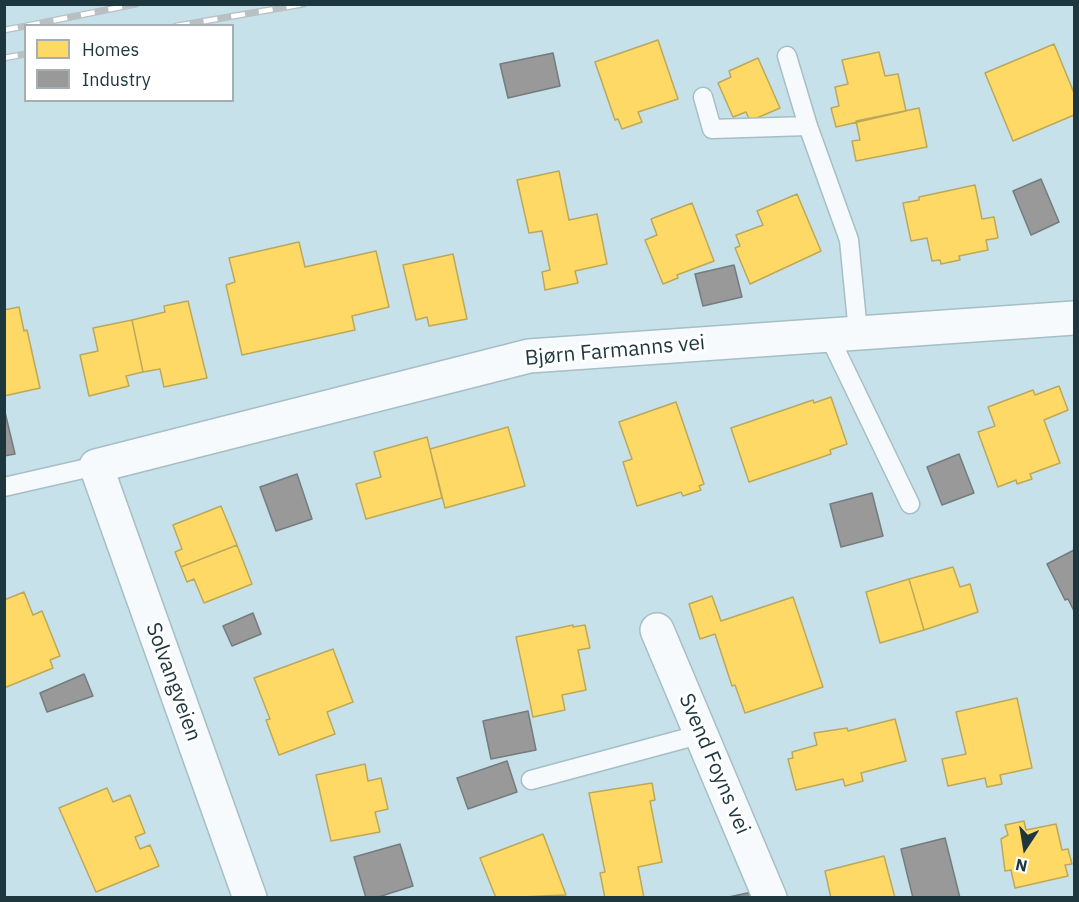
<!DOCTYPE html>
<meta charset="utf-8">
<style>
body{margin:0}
#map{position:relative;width:1079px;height:902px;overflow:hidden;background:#c7e1ea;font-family:"IBM Plex Sans",sans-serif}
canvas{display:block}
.frame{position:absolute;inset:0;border:6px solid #1e373f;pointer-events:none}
.legend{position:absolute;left:24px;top:24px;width:210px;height:78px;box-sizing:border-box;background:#fff;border:2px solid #a5afb2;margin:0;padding:8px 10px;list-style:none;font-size:18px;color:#1e373f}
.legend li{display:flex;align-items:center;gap:12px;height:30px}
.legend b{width:30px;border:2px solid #a5afb2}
.north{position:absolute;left:995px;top:818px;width:60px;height:60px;-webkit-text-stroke:4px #fff;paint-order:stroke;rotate:192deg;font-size:16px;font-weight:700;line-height:24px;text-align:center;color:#1e373f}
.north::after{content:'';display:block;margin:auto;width:21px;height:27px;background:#1e373f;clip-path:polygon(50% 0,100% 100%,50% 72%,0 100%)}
</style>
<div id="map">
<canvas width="1079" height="902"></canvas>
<div class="frame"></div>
<ul class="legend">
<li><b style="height:16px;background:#ffd966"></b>Homes</li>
<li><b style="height:16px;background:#999"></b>Industry</li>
</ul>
<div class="north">N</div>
</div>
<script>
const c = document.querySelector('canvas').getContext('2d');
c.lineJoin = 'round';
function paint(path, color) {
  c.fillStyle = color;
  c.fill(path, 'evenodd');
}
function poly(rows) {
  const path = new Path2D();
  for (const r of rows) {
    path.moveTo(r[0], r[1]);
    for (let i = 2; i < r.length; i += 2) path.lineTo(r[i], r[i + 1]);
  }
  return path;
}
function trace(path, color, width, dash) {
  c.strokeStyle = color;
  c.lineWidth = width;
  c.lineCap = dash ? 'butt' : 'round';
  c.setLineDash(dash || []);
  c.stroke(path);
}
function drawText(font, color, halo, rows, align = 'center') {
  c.font = font + ' "IBM Plex Sans",sans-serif';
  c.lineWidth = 6;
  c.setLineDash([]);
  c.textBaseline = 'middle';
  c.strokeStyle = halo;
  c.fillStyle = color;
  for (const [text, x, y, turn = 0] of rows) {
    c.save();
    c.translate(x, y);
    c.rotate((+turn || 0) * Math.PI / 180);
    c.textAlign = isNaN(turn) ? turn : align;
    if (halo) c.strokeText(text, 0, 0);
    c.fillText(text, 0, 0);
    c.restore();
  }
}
const homes = poly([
 [658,40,678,99,638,112,642,122,622,129,618,119,615,120,595,62,658,40],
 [1054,44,1074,93,1074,115,1013,141,985,73,1054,44],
 [879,52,885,76,898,74,906,111,836,127,831,108,839,106,835,87,848,84,842,60,879,52],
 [758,58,780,108,750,121,746,112,733,117,718,83,731,77,729,71,758,58],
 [919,108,927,147,856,161,852,141,860,140,856,121,919,108],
 [559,171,569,220,597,214,607,264,575,271,578,283,545,290,542,272,550,270,542,231,529,233,517,180,559,171],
 [975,185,982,219,994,217,998,238,986,240,988,250,959,256,960,260,941,264,940,260,932,261,927,238,911,241,903,203,919,200,919,197,975,185],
 [797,194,821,251,750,284,735,248,740,246,736,235,763,225,757,211,797,194],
 [692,203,714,261,677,275,678,278,663,284,645,240,657,235,651,219,692,203],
 [299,242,305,267,376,251,389,307,352,316,355,330,242,355,226,285,235,282,229,258,299,242],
 [453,254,467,319,429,326,427,317,416,320,403,265,453,254],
 [188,301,207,378,164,387,160,369,143,372,132,320,165,312,164,306,188,301],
 [19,307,24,331,27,330,40,388,4,396,4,310,19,307],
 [132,320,143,372,126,376,129,386,89,396,80,355,98,351,93,328,132,320],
 [1059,386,1068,410,1044,420,1060,463,1030,474,1032,479,1017,484,1016,480,998,487,978,432,995,426,988,407,1033,390,1035,395,1059,386],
 [831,397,847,444,830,450,831,454,749,482,731,428,813,400,814,403,831,397],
 [676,402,704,484,699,486,701,490,683,496,681,492,637,506,623,462,632,459,619,422,676,402],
 [508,427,525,486,445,508,430,449,508,427],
 [427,437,442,498,366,519,356,484,381,477,374,452,427,437],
 [221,506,237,545,181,567,175,552,182,549,173,525,221,506],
 [237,545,252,584,204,603,194,579,187,582,181,567,237,545],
 [953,567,960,587,970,584,978,612,924,630,909,579,953,567],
 [909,579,924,630,880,643,866,592,909,579],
 [24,592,33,615,42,611,60,656,50,660,53,668,4,688,4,600,24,592],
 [712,596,721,621,793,597,823,687,745,713,735,685,732,686,715,634,700,639,689,604,712,596],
 [573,625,573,627,585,625,590,648,578,650,586,690,562,695,565,710,533,717,516,637,573,625],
 [333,649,353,702,327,712,335,734,279,755,266,720,270,719,254,678,333,649],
 [1017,698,1032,768,1000,775,1002,784,987,787,985,778,948,786,942,759,966,754,956,712,1017,698],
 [895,719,906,761,861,773,863,781,845,786,843,779,796,790,788,759,793,758,792,752,817,745,814,733,847,728,848,731,895,719],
 [365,764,368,781,381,778,388,809,375,812,380,832,331,841,316,775,365,764],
 [652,783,655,800,650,801,662,862,638,867,644,898,605,898,600,873,605,872,589,793,652,783],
 [107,788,113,802,130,795,145,833,135,837,140,849,150,845,159,866,96,892,59,808,107,788],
 [1024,821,1026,830,1056,824,1062,850,1068,849,1072,864,1065,865,1068,876,1015,888,1011,870,1005,871,1001,839,1008,835,1005,825,1024,821],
 [543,834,566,895,496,898,480,858,543,834],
 [884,856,895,898,831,898,825,871,884,856]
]);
paint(homes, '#ffd966');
trace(homes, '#bca85a', 1.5);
const industry = poly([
 [553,53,560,86,508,98,500,64,553,53],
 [1041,179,1059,222,1031,235,1013,191,1041,179],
 [734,265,742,297,703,306,695,274,734,265],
 [4,408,15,454,4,456,4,408],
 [959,454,974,493,942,505,927,467,959,454],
 [297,474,312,519,276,531,260,487,297,474],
 [872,493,883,536,841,547,830,504,872,493],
 [1074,550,1074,611,1068,599,1065,600,1047,564,1074,550],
 [253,613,261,634,232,646,223,626,253,613],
 [84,674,93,696,47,712,40,693,84,674],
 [528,711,536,750,491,759,483,721,528,711],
 [507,761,517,792,468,809,457,778,507,761],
 [945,838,960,898,913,898,901,849,945,838],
 [400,844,413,886,375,898,366,898,354,857,400,844],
 [752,892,754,898,724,898,752,892]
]);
paint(industry, '#999');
trace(industry, '#747c7e', 1.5);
const lane = poly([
 [787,56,808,126,849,240,858,332],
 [703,97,712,129,808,126],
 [829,336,910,504],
 [4,487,96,466],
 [531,780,702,734]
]);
const street = poly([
 [657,630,770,898],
 [250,898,96,466,529,356,1074,318]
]);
trace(lane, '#a6bec5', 21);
trace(street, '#a6bec5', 36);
trace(lane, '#f7fafc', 18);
trace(street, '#f7fafc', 33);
const rail = poly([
 [26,26,136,4],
 [176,26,304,4],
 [4,30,26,26],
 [4,58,26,54]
]);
trace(rail, '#b9c0c3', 7);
trace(rail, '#fff', 4.5, [14]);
drawText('21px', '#1e373f', '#fff', [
 ["Bjørn Farmanns vei",615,351,-5],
 ["Solvangveien",173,682,70],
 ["Svend Foyns vei",714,764,67]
]);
</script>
